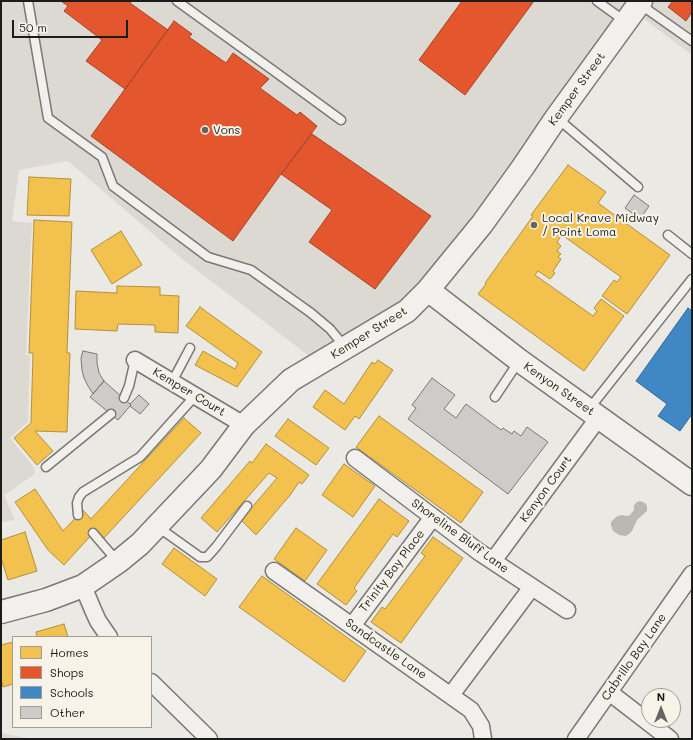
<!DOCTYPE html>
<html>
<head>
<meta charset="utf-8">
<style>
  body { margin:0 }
  #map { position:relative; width:693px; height:740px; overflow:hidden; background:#eae9e4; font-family:Mali,sans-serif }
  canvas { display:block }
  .frame { position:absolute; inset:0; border:2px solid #1c1c1c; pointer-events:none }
  .legend { position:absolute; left:12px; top:636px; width:140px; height:92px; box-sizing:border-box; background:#f7f3e8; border:1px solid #9f9d96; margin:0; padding:5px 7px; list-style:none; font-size:12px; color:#1c1c1c }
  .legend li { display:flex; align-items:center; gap:8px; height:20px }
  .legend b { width:20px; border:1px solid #9f9d96 }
  .north { position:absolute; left:641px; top:688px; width:40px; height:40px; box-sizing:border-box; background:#f7f3e8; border:1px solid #9f9d96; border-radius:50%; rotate:0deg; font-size:11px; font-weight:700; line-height:16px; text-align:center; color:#1c1c1c }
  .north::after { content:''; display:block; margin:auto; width:14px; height:18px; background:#646462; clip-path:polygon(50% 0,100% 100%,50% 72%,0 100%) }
  .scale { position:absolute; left:12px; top:20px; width:116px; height:18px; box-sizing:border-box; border:2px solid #1c1c1c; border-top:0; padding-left:5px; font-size:12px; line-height:14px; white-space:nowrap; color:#1c1c1c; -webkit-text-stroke:3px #f7f3e8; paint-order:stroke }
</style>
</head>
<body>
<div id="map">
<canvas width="693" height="740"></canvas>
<div class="frame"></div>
<ul class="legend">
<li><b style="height:11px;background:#f2c14e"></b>Homes</li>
<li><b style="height:11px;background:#e4572e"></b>Shops</li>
<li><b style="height:11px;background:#3f88c5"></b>Schools</li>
<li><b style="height:11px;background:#cdccc9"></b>Other</li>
</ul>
<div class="north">N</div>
<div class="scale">50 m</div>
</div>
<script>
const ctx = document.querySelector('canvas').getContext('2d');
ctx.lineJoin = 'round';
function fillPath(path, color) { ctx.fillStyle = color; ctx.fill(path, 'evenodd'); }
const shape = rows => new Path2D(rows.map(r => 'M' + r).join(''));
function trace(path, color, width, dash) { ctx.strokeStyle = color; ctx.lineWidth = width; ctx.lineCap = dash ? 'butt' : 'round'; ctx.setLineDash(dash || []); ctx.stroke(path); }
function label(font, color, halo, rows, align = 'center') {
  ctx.font = font + ' Mali,sans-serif'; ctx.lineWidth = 4; ctx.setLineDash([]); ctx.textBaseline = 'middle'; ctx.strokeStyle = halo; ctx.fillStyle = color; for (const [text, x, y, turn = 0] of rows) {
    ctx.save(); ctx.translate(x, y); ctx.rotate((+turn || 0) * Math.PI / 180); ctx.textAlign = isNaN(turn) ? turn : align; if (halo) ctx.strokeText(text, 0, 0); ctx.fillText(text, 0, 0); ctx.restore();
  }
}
const built = shape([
  [1,1,636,1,613,33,405,308,313,359,181,258,68,161,19,170,12,221,32,223,26,355,30,355,28,422,10,438,34,467,35,474,4,495,15,520,1,522],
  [644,1,692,1,692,55,636,13],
  [1,733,32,739,1,739]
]);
const water = shape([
  [640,501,643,502,646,504,647,507,647,511,637,520,632,531,629,534,626,536,619,535,613,531,611,525,611,522,616,517,621,515,628,516,630,515,634,510,634,505,637,502]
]);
const homes = shape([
  [568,165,606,192,598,203,670,255,627,314,602,296,614,280,617,282,621,277,562,235,557,242,561,246,557,251,561,254,558,257,561,259,553,271,555,273,550,279,538,271,535,275,593,316,597,311,594,308,601,299,624,316,584,371,478,294,486,284,485,283,533,216,531,215,568,165],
  [29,177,71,179,69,216,27,215,29,177],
  [34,220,72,222,67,353,70,353,67,432,35,431,53,451,37,465,14,438,31,423,33,353,29,353,34,220],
  [121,231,142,265,112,284,91,250,121,231],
  [117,286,160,287,160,295,179,296,178,333,155,332,155,325,118,324,117,331,75,329,76,291,117,293,117,286],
  [200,307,262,352,237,387,195,365,203,351,235,369,238,363,186,326,200,307],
  [378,360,393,370,359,419,355,416,345,430,313,407,325,390,344,404,372,362,375,364,378,360],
  [379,416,483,492,461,523,356,447,379,416],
  [184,418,201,433,104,538,96,530,64,565,48,550,15,502,35,489,63,531,83,510,91,519,184,418],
  [288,419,329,448,316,465,275,436,288,419],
  [266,444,309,475,302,484,299,482,291,494,256,535,241,520,277,478,269,473,217,532,201,518,250,461,252,463,266,444],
  [344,464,375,486,353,517,322,495,344,464],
  [379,499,409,521,397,537,393,534,354,588,357,591,346,605,317,584,379,499],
  [296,528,327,550,305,581,274,559,296,528],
  [25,532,37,571,8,580,1,558,1,540,25,532],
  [433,537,463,558,401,643,371,622,382,607,385,609,425,556,421,553,433,537],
  [174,548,217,579,205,596,162,564,174,548],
  [262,576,366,651,344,682,239,607,262,576],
  [64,624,68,637,37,637,36,632,64,624],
  [13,642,13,684,3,687,1,679,1,645,13,642]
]);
const shops = shape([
  [61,1,131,1,130,3,168,30,125,89,86,61,102,40,64,11,68,6,61,1],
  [462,1,534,1,465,95,419,60,462,1],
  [673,1,692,1,692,12,686,21,668,7,673,1],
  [174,21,192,34,189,37,226,63,233,53,269,79,260,88,297,115,300,112,317,126,281,174,233,241,91,136,174,21],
  [312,134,431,216,375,289,309,242,332,210,281,174,312,134]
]);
const schools = shape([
  [688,308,692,311,692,414,680,431,658,416,667,404,636,381,688,308]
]);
const building = shape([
  [634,195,649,206,640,219,625,208,634,195],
  [83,351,97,354,97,363,99,373,104,381,93,394,88,386,84,378,82,370,81,358,83,351],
  [432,378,455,395,444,409,456,418,466,404,501,430,503,428,512,434,514,431,521,436,527,427,548,442,508,494,408,419,416,408,412,405,432,378],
  [104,381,131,405,118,420,90,397,104,381],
  [139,395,149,404,140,414,130,406,131,405,130,404,139,395]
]);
const lane = shape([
  [28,1,48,118,102,157,113,186,208,257,251,270,311,313,330,329,345,347],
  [177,1,274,71,341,120],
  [597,1,626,22],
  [641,5,692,41],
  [557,118,638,187],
  [668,235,692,254],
  [172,382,190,348],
  [495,397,519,361],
  [124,398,129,386,135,360],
  [589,409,692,279],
  [46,467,111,414],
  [78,515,77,503,79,497,83,492,140,457,195,396],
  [158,527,200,557,207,557,216,547,247,506],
  [93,533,117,561]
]);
const street = shape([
  [135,360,244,425],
  [355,458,479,552,567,610],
  [493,561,599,417],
  [274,571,471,710,481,726,483,739],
  [83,586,93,610,98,621,109,637],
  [352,626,433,517],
  [151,682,209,739],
  [609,692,670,739],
  [451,695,532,587],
  [576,739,692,574]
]);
const secondary = shape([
  [428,290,520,361,692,484],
  [1,612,46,600,83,586,118,562,140,544,157,526,211,469,244,425,291,380,407,311,428,290,482,224,523,167,556,118,641,1]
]);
const markers = [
  [205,130,4,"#646462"],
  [534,225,4,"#646462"]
];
const streetNames = [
  ["Kemper Street",577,89,-54],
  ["Kemper Street",369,333,-32],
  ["Kenyon Street",559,389,35],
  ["Kemper Court",189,392,31],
  ["Kenyon Court",546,489,-54],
  ["Shoreline Bluff Lane",460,536,36],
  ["Trinity Bay Place",392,571,-53],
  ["Sandcastle Lane",386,649,35],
  ["Cabrillo Bay Lane",634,657,-55]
];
const poiNames = [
  ["Vons",213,130],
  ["Local Krave Midway",542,218],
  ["/ Point Loma",542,232]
];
fillPath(built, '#dbd9d2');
fillPath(water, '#bab8b2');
fillPath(homes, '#f2c14e');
trace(homes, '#b2903f', 1);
fillPath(shops, '#e4572e');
trace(shops, '#a84529', 1);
fillPath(schools, '#3f88c5');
trace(schools, '#346892', 1);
fillPath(building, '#cdccc9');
trace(building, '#797876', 1);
trace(lane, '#797876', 11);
trace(street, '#797876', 19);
trace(secondary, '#797876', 25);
trace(lane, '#f1f0ec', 8);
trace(street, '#f1f0ec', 16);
trace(secondary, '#f1f0ec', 22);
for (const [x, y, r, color] of markers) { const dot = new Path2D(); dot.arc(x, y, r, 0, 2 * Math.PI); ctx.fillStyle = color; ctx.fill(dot); trace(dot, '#f7f3e8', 1.5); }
label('12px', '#1c1c1c', '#f7f3e8', streetNames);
label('12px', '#1c1c1c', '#f7f3e8', poiNames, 'left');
</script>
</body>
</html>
